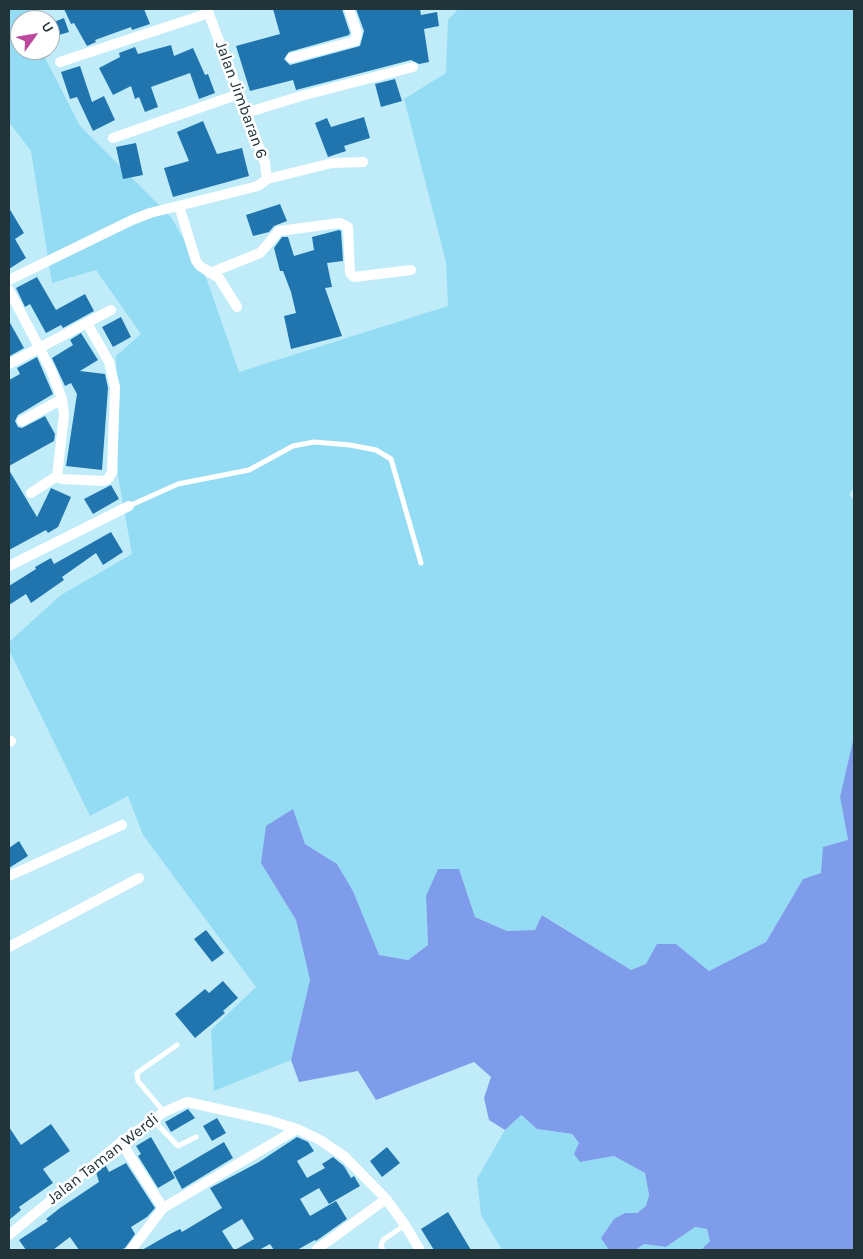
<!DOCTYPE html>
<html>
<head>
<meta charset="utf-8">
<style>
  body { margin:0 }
  #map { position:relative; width:863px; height:1259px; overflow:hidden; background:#c0ecfa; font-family:Karla,sans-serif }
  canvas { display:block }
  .frame { position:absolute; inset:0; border:10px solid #233439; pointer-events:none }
  .north { position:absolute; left:10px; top:10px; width:50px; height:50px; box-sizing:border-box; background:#fff; border:1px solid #a7aeb0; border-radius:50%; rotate:58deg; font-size:14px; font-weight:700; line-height:20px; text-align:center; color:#233439 }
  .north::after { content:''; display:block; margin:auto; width:18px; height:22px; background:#bd48a0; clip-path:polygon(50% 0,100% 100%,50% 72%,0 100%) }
</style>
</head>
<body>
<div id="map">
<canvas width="863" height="1259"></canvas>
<div class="frame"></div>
<div class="north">U</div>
</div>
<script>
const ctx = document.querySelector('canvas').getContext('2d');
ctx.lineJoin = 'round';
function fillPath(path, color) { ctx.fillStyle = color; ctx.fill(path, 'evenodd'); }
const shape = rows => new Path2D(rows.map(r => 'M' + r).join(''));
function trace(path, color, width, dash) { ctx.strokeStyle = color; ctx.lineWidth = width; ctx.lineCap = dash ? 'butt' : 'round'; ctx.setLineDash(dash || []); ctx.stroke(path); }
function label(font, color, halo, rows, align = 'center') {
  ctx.font = font + ' Karla,sans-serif'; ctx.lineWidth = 5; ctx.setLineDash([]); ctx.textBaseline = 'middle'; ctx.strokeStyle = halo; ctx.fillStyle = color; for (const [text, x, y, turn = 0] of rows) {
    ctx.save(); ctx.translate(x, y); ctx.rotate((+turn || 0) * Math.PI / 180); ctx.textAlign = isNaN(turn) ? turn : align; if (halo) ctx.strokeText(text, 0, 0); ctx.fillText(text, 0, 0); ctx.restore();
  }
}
const green = shape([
  [9,9,39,9,33,20,20,20,20,50,41,50,80,126,171,217,207,280,239,372,448,306,446,262,404,99,446,73,448,20,458,9,854,9,854,487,849,495,854,500,854,736,840,797,848,840,821,873,803,879,766,942,709,971,676,944,646,964,631,970,543,915,535,930,507,931,475,917,459,869,426,896,428,945,408,960,378,955,353,891,337,864,305,844,293,810,261,863,296,920,310,980,291,1060,214,1091,211,1030,256,987,143,835,128,796,90,816,9,650,9,642,61,595,132,554,118,476,116,356,141,334,96,270,52,283,31,151,9,122],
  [520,1115,537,1129,571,1134,579,1143,580,1162,614,1156,645,1173,649,1195,646,1206,637,1213,625,1213,602,1238,609,1250,502,1250,481,1215,477,1179,505,1130],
  [695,1227,707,1229,710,1241,701,1250,635,1250,644,1244,666,1247]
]);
const water = shape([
  [854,736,854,1250,701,1250,710,1241,707,1229,695,1227,666,1247,644,1244,635,1250,609,1250,601,1238,614,1219,625,1213,637,1213,646,1206,649,1195,645,1173,614,1156,580,1162,574,1154,579,1143,572,1134,537,1129,521,1115,505,1130,489,1120,484,1098,491,1077,474,1062,376,1100,358,1071,299,1082,291,1060,310,980,296,920,261,863,266,826,293,809,305,844,337,864,353,891,379,955,408,960,428,945,426,896,438,869,459,869,475,917,507,931,535,930,542,915,631,970,646,964,657,944,676,944,709,971,766,942,803,879,821,873,823,847,848,840,840,797]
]);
const building = shape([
  [64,9,144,9,150,24,132,30,131,27,95,40,96,42,87,46,74,23,71,24],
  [273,9,342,9,350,33,349,35,289,52,284,59,290,65,360,46,364,31,356,9,420,9,421,15,437,12,439,26,424,29,429,62,419,64,411,60,296,90,293,80,250,91,236,46,280,34],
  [64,18,69,32,59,35,54,22],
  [171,45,174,56,193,48,205,75,208,74,215,93,199,99,190,73,151,87,158,107,145,112,139,97,135,99,131,86,113,95,99,68,120,57,119,53,135,47,138,54],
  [80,66,92,102,104,96,115,120,93,131,77,97,70,99,61,72],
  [395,79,402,101,381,107,375,84],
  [364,117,370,138,344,146,346,151,328,157,315,123,327,118,331,127],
  [203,121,217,154,242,148,249,176,173,197,164,168,189,161,177,132],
  [136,143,143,175,123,179,116,147],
  [280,204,287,221,274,226,269,232,253,236,246,215],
  [9,208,24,233,15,239,26,258,9,269],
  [339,230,341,231,343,261,327,263,332,287,325,288,342,336,291,349,284,316,296,313,291,292,283,271,280,271,274,248,282,237,288,237,294,256,314,250,312,237],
  [37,277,56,310,85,294,94,311,63,328,61,325,46,333,30,304,25,307,16,288],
  [121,317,131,337,113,347,102,327],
  [9,321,24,348,10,356,9,355],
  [81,333,98,360,80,371,105,374,108,388,102,470,66,466,77,394,71,383,65,386,52,358,73,345,70,340],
  [37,357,53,394,18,415,15,421,18,427,22,428,45,416,55,434,54,441,9,466,9,380,20,374,17,368],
  [9,470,37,517,51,488,71,497,58,527,48,533,46,530,9,550],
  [111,485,119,499,93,514,84,499],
  [111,532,123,552,103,565,96,553,62,577,64,580,31,603,26,594,9,605,9,586,36,569,35,567,51,558,54,564],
  [19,841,28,856,9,868,9,848],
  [206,930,224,953,212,962,194,939],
  [223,981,238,998,223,1011,225,1013,195,1038,175,1014,205,989,209,993],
  [188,1109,195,1118,171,1132,165,1122],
  [217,1118,226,1133,212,1141,203,1126],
  [51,1124,70,1151,43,1169,53,1183,19,1207,21,1210,9,1220,9,1127,21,1145],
  [151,1137,175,1178,158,1188,138,1156,141,1154,136,1146],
  [297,1137,308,1142,314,1151,297,1161,307,1178,325,1168,322,1164,333,1157,344,1166,351,1178,354,1176,360,1186,329,1204,319,1188,300,1199,310,1216,336,1201,347,1219,316,1241,315,1240,297,1250,274,1250,270,1244,259,1250,235,1250,254,1239,242,1219,222,1231,234,1250,142,1250,170,1234,180,1229,182,1232,222,1208,210,1188,259,1162],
  [224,1142,233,1158,182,1189,173,1172],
  [387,1147,400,1163,382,1177,370,1161],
  [126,1163,155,1208,147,1217,131,1227,135,1234,125,1248,120,1250,79,1250,70,1237,53,1250,26,1250,19,1240,48,1221,46,1219,60,1208,99,1182,96,1172,105,1164,109,1172],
  [448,1212,471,1250,434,1250,421,1229]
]);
const service = shape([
  [129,506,178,484,249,470,293,446,314,442,350,445,376,450,391,459,421,563],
  [164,1112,138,1081,137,1073,177,1045],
  [153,1120,178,1146,196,1137],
  [383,1250,381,1246,383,1240,405,1225]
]);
const minor = shape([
  [291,58,355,41,357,33,349,9],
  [60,62,209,13],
  [246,113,301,96,413,67],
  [113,138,239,94],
  [267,179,332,163,363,162],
  [179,206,196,261,200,266,219,278,237,307],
  [210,273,260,253,279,231,340,223,348,227,350,273,354,277,411,270],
  [9,280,132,220,150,213,258,186,267,179,265,163,207,9],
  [9,290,51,370,62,399,64,415,57,477,62,479,103,481,108,479,112,472,115,387,109,362,87,323],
  [9,364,111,310],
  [22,421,62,399],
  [31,493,57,476],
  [9,566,129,506],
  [9,742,11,741],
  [9,876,122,825],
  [9,947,139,878],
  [121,1142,163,1208],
  [9,1235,121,1142,164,1112,187,1102,268,1120,297,1129,320,1140,345,1157,386,1199,405,1225,420,1250],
  [131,1250,163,1208,297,1129],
  [316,1250,386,1199]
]);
const streetNames = [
  ["Jalan Jimbaran 6",241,100,70],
  ["Jalan Taman Werdi",103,1159,-38]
];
fillPath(green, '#93dcf3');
fillPath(water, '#7f9cea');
fillPath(building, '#2175ae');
trace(service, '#fff', 5);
trace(minor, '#fff', 10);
label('16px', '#233439', '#fff', streetNames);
</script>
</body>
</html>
